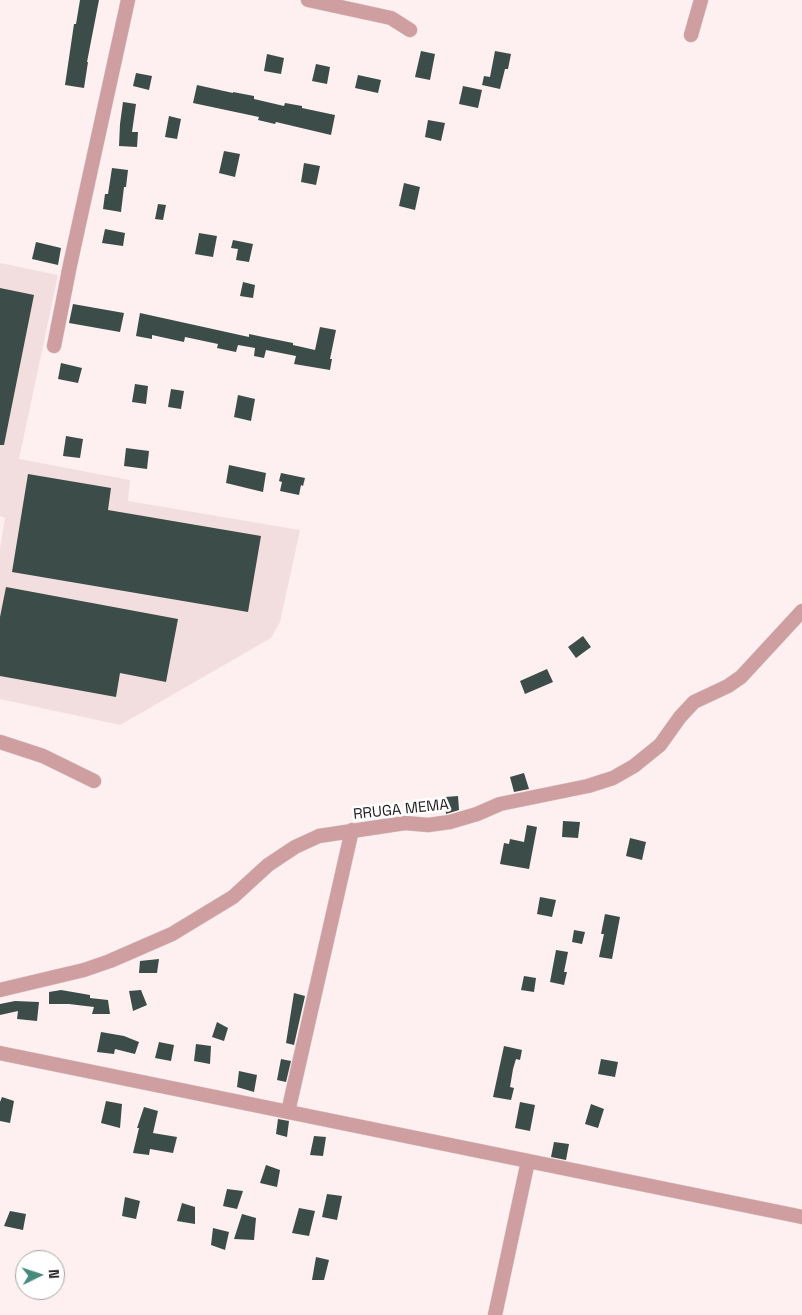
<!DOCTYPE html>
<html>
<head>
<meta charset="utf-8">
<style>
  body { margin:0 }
  #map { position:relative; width:802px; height:1315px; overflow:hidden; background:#feeff0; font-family:"Space Grotesk",sans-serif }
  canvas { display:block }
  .north { position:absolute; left:15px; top:1250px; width:50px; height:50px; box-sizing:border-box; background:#fff; border:1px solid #a7a5a5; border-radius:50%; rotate:86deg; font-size:14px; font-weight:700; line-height:20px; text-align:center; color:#231d1d }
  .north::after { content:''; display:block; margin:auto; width:18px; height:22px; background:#47897b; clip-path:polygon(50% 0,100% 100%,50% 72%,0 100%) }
</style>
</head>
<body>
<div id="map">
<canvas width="802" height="1315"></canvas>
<div class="north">N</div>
</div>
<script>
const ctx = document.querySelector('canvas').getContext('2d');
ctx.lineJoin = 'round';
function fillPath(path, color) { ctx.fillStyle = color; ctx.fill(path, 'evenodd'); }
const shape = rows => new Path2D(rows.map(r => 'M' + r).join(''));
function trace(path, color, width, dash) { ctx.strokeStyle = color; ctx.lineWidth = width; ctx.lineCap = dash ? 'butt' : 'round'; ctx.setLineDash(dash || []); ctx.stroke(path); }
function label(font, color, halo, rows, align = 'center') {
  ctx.font = font + ' "Space Grotesk",sans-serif'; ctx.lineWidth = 5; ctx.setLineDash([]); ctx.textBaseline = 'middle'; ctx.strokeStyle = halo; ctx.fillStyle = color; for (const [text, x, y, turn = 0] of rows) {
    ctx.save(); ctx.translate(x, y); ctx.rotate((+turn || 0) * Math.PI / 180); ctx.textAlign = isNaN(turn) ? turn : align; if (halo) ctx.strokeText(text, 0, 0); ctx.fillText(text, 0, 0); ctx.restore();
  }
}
const built = shape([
  [0,263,58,275,19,459,130,480,128,501,300,530,280,622,271,638,120,725,0,699,0,549,5,518,0,516]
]);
const building = shape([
  [80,0,99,0,87,62,88,62,84,88,65,85,74,24,76,24],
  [421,51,435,54,430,80,415,77],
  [495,51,511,54,508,69,505,69,500,89,482,85,484,76,490,77],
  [267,54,284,58,281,74,264,71],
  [316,64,330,67,327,84,312,81],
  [136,73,152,76,149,90,133,86],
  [358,75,381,80,378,93,355,88],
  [197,85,233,93,233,92,254,96,254,99,284,106,285,103,302,106,302,108,335,115,331,135,276,122,275,124,258,120,259,117,193,103],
  [463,86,482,90,478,108,459,104],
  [123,102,136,104,132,132,138,132,137,147,119,146,120,124],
  [169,116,181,119,177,139,165,137],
  [428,120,445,123,441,141,425,137],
  [224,151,240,154,235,177,219,173],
  [304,163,320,166,316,185,301,182],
  [112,168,128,170,126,187,124,187,121,212,103,209,105,194,108,194],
  [404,183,420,187,415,210,399,206],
  [158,204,166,205,163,220,155,219],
  [105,229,125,233,123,246,102,243],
  [199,233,217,236,213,257,195,254],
  [233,240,253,244,249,262,236,260,238,249,231,248],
  [36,242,61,248,58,265,32,259],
  [243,282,255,285,253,298,240,296],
  [0,288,34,295,4,445,0,445],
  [73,304,124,313,120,332,69,323],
  [140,313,249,337,249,334,268,338,293,343,293,345,315,350,320,327,336,330,330,359,332,359,330,370,294,364,296,356,266,350,264,358,254,356,255,348,238,345,236,352,217,348,218,344,185,337,184,342,152,335,152,339,136,336],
  [61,363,82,368,78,383,58,379],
  [135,384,148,386,146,404,132,402],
  [171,389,184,391,181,409,168,407],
  [238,395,255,399,251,421,234,417],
  [66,436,83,439,80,458,63,456],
  [126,448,149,451,147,469,124,466],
  [229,465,266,473,263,492,226,483],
  [281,473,305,478,303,486,301,485,299,495,280,491,282,482,279,481],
  [28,474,111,488,108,510,261,536,248,612,12,572],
  [6,587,178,619,166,682,120,673,116,697,0,676,0,617],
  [583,636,591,647,576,658,568,647],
  [547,669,553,682,525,694,520,681],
  [524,773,529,789,514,792,510,777],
  [458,796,459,810,446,814,445,797],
  [563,821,580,822,578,838,562,837],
  [527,825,537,827,529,869,500,864,504,843,509,844,510,839,524,842],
  [630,838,646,842,642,860,626,856],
  [540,897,556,900,552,917,537,914],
  [605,914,620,917,612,959,599,957,604,934,601,934],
  [574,930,585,932,582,944,572,942],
  [556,950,568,952,564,972,567,972,564,985,550,982],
  [159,959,157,973,139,973,140,961],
  [524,976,536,978,534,992,521,990],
  [61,990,90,995,90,998,108,1000,110,1014,92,1014,94,1007,69,1004,49,1004,49,992],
  [141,990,147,1005,133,1011,129,991],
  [294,993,305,996,294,1045,286,1043],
  [15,1001,39,1002,37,1021,17,1019,18,1011,0,1015,0,1004],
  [217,1022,228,1028,224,1041,212,1037],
  [101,1032,124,1036,139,1042,135,1054,115,1049,114,1054,97,1052],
  [159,1042,174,1045,171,1061,155,1058],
  [196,1044,211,1046,210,1064,194,1061],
  [504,1046,522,1050,520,1060,516,1059,513,1069,510,1087,514,1088,511,1100,493,1097],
  [281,1059,291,1061,286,1082,277,1080],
  [601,1059,618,1062,615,1077,598,1074],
  [239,1071,257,1075,254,1092,237,1087],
  [2,1097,14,1101,10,1123,0,1121,0,1102],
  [106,1101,122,1104,120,1128,101,1123],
  [520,1102,535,1105,530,1131,515,1128],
  [591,1104,604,1109,598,1128,585,1124],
  [144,1107,158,1111,153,1133,177,1137,173,1153,150,1149,149,1155,133,1153,139,1128,137,1128],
  [278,1119,289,1121,287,1137,276,1134],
  [314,1136,326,1137,323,1156,310,1155],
  [554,1142,569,1144,566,1160,551,1157],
  [266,1165,280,1170,277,1187,260,1183],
  [227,1189,243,1191,237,1209,223,1206],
  [327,1194,342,1196,337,1220,322,1217],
  [125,1197,140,1201,136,1219,122,1216],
  [182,1203,195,1207,195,1224,177,1221],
  [299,1208,315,1211,309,1236,292,1233],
  [10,1211,26,1214,23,1230,4,1226],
  [242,1214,256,1218,254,1240,234,1239],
  [213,1228,229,1232,225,1250,211,1245],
  [316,1257,329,1260,324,1280,312,1280]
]);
const minor = shape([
  [308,0,391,18,410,30],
  [691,35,701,0],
  [54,346,70,265,128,0],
  [0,742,43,756,94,781],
  [0,990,84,970,110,961,172,934,233,897,268,865,295,847,319,836,405,823,428,825,450,822,477,814,500,804,588,786,613,778,634,766,660,745,680,717,694,702,728,686,741,677,802,611],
  [0,1053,802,1217],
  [288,1112,352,830],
  [495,1315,528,1161]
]);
const streetNames = [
  ["RRUGA MEMA",401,810,-6]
];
fillPath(built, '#f3dedf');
fillPath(building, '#3c4c48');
trace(minor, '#dbcdce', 15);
trace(minor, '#ce9ea0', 14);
label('15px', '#231d1d', '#fff', streetNames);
</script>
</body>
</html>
